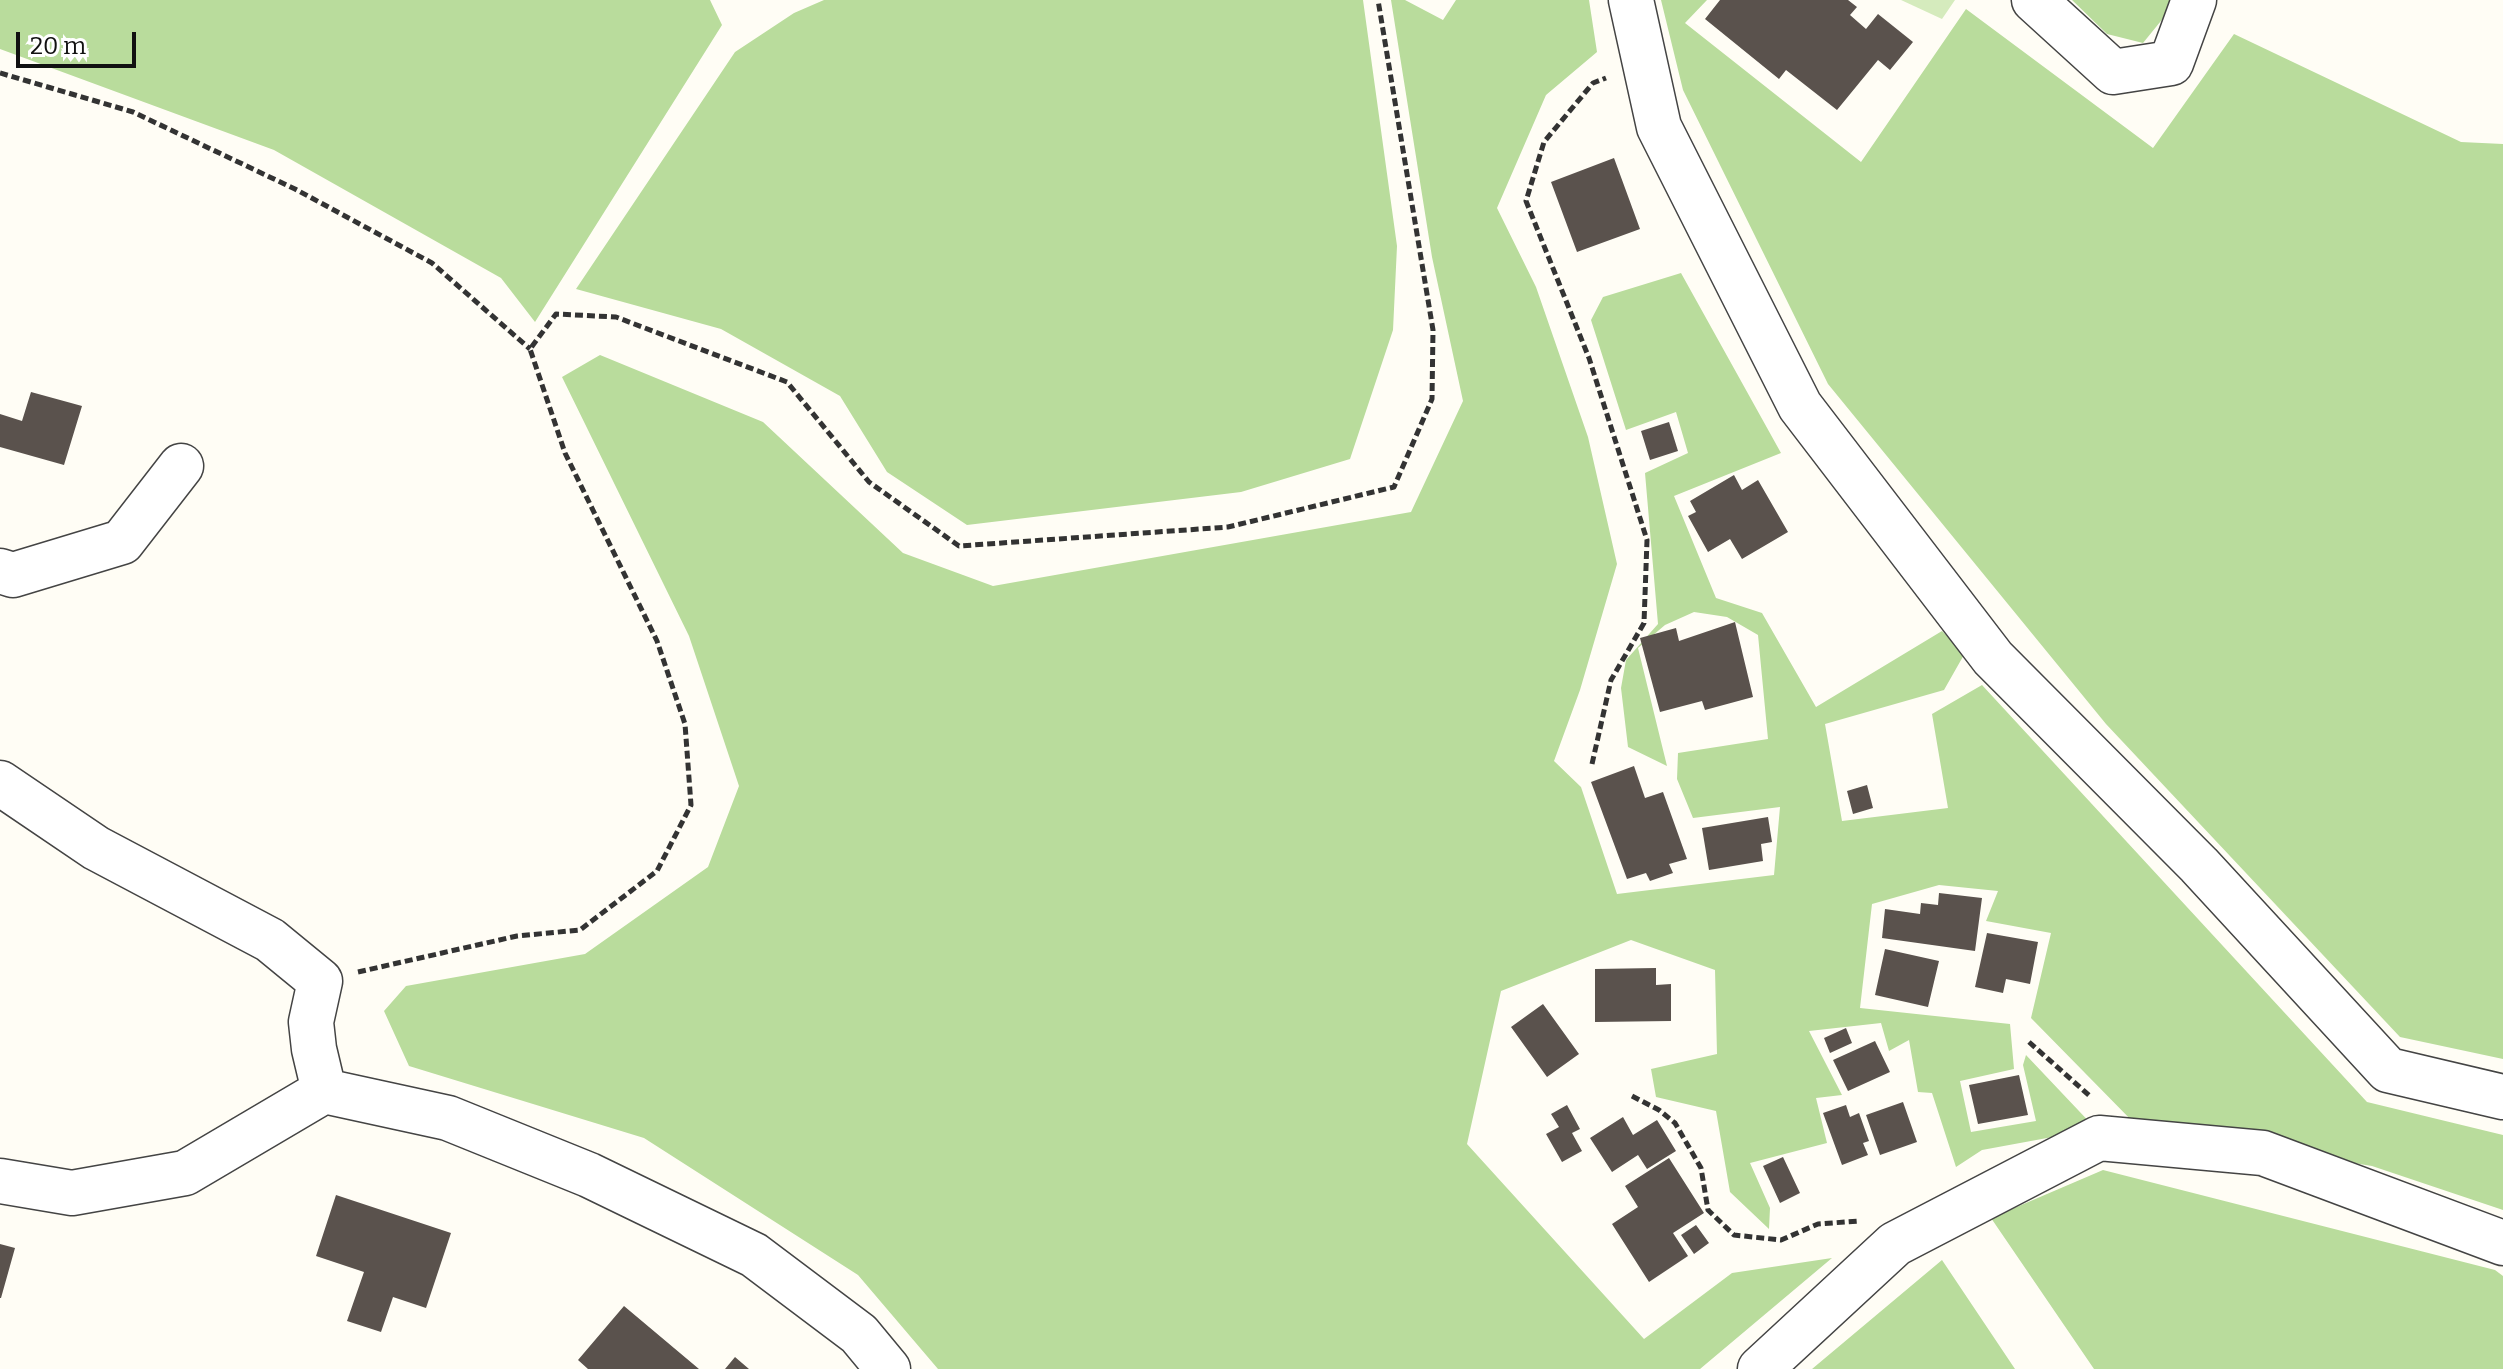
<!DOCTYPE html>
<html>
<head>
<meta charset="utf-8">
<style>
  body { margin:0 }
  #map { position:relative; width:2503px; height:1369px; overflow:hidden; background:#fffdf5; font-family:Bitter,serif }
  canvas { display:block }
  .scale { position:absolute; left:16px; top:32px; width:120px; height:36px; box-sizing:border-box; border:4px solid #111; border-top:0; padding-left:10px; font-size:24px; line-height:28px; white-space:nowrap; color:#111; -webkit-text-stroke:6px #fff; paint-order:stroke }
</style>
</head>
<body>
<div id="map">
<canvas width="2503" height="1369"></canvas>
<div class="scale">20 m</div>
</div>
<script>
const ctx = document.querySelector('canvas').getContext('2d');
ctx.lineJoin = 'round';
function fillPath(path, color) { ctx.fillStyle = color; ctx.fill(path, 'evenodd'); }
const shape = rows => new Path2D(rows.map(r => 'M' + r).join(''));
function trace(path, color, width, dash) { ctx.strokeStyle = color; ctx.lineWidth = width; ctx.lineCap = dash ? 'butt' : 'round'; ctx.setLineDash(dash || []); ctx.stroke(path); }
const green = shape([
  [1901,0,1955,0,1942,19]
]);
const forest = shape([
  [0,0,710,0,722,25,535,322,501,278,274,150,0,49],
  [824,0,1363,0,1397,246,1393,330,1350,459,1241,492,967,525,887,472,840,396,721,329,576,289,735,52,794,13],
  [1391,0,1405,0,1443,20,1456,0,1589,0,1597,52,1546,95,1497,208,1536,287,1588,437,1617,564,1580,690,1554,761,1581,787,1617,894,1774,875,1780,807,1693,818,1677,779,1678,753,1768,739,1758,635,1727,617,1694,612,1665,625,1638,648,1667,766,1628,747,1621,688,1626,660,1658,624,1645,473,1688,453,1676,412,1626,430,1591,320,1603,297,1681,273,1781,453,1674,496,1716,598,1762,613,1816,707,1942,631,1965,653,1944,690,1825,724,1842,821,1948,808,1932,714,1982,685,2367,1102,2503,1135,2503,1210,2372,1166,2139,1128,2031,1018,2051,933,1986,921,1998,891,1939,885,1872,904,1860,1008,2010,1024,2014,1069,1960,1081,1971,1132,2036,1121,2023,1065,2026,1055,2096,1129,1982,1150,1956,1167,1932,1093,1918,1092,1909,1040,1889,1051,1881,1023,1809,1031,1842,1095,1816,1098,1827,1143,1750,1163,1770,1208,1769,1229,1730,1192,1716,1111,1656,1097,1651,1069,1717,1054,1715,970,1631,940,1501,991,1467,1144,1644,1339,1732,1273,1832,1258,1700,1369,938,1369,858,1275,644,1138,409,1066,384,1011,406,986,585,954,708,867,739,786,689,636,562,377,600,355,763,422,903,553,993,586,1411,512,1463,401,1432,257],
  [1661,0,1707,0,1685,23,1861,162,1966,9,2153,148,2234,34,2461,142,2503,144,2503,1059,2400,1037,2106,724,1828,384,1683,90],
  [2072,0,2178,0,2143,43,2107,34],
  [2103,1170,2495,1270,2503,1276,2503,1369,2094,1369,1991,1218],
  [1942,1260,2015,1369,1812,1369]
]);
const building = shape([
  [1720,0,1848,0,1857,7,1850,15,1866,29,1878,14,1913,42,1890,70,1878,60,1837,110,1786,70,1779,79,1705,19],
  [1614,158,1640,229,1577,252,1551,182],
  [31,392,82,406,64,465,0,447,0,414,22,421],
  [1669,422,1678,451,1650,460,1641,431],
  [1734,475,1742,490,1758,480,1788,532,1742,559,1730,539,1708,552,1688,516,1696,512,1690,501],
  [1735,622,1753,697,1705,710,1702,701,1660,712,1640,638,1676,628,1679,641],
  [1634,766,1645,798,1663,792,1687,859,1669,864,1673,873,1650,881,1646,873,1627,879,1591,782],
  [1867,785,1873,808,1853,814,1847,791],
  [1768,817,1772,842,1761,844,1763,861,1709,870,1702,828],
  [1939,893,1982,898,1975,951,1882,938,1885,909,1920,914,1921,903,1938,905],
  [1987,933,2038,942,2030,984,2006,979,2003,993,1975,987],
  [1885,949,1939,961,1928,1007,1875,995],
  [1656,968,1656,985,1671,984,1671,1021,1595,1022,1595,969],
  [1543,1004,1579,1054,1547,1077,1511,1027],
  [1846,1028,1852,1043,1830,1053,1824,1038],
  [1875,1041,1890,1072,1848,1091,1833,1060],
  [2019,1075,2028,1115,1978,1124,1969,1085],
  [1903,1102,1917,1142,1880,1155,1866,1115],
  [1567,1105,1580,1129,1572,1133,1582,1151,1562,1162,1546,1134,1559,1127,1551,1114],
  [1846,1105,1850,1117,1859,1113,1869,1141,1863,1143,1868,1155,1842,1165,1823,1113],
  [1623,1117,1633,1135,1657,1120,1676,1151,1647,1169,1638,1155,1612,1172,1590,1138],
  [1783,1157,1800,1193,1780,1203,1763,1166],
  [1669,1158,1704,1213,1673,1233,1688,1256,1649,1282,1612,1224,1638,1207,1625,1186],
  [336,1195,451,1233,426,1308,393,1297,381,1332,347,1321,364,1272,316,1256],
  [1696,1225,1709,1243,1694,1254,1681,1235],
  [0,1244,15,1248,1,1298,0,1298],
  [624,1306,699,1369,588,1369,578,1360],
  [735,1357,749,1369,725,1369]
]);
const path = shape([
  [0,73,133,112,295,189,432,263,530,349],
  [1592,764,1611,680,1644,623,1647,540,1589,358,1526,201,1544,142,1593,83,1606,78],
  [358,972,517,936,580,930,657,871,691,805,685,724,657,641,565,453,530,349,556,314,616,317,787,382,869,482,959,546,1228,527,1394,487,1432,399,1433,330,1378,0],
  [2029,1042,2091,1097],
  [1632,1096,1659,1110,1675,1123,1701,1168,1708,1210,1734,1235,1781,1240,1818,1224,1859,1221]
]);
const minor = shape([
  [1631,0,1659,127,1800,406,1993,658,2199,865,2388,1070,2503,1097],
  [2034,0,2113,72,2171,63,2194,0],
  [0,571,13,575,122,542,181,466],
  [0,783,96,848,270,940,320,981,311,1022,314,1049,324,1091,448,1118,589,1175,754,1255,859,1334,888,1369],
  [0,1181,72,1193,185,1173,324,1091],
  [1760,1369,1895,1244,2099,1138,2263,1153,2503,1243]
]);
fillPath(green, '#d5ebbd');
fillPath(forest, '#b9dc9c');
fillPath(building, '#5a524d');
trace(minor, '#444', 47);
trace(path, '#333', 5, [8, 4]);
trace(minor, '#fff', 44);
</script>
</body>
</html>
